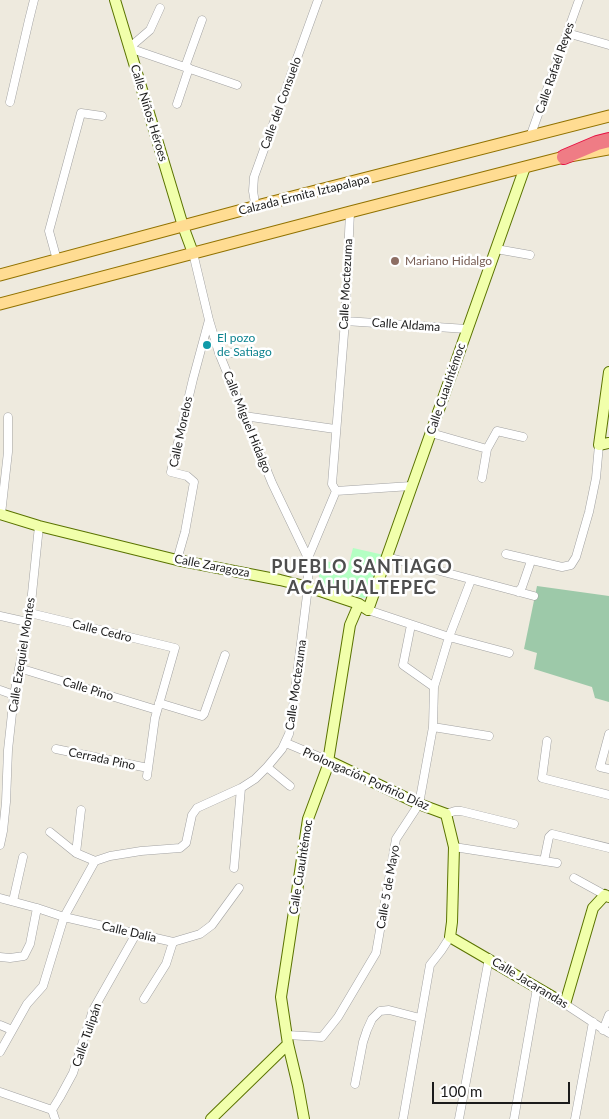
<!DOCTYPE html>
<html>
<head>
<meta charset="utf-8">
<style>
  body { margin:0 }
  #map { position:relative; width:609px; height:1119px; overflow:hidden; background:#eeeade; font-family:Lato,sans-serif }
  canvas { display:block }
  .scale { position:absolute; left:432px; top:1082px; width:138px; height:22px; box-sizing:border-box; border:2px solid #1b1b1b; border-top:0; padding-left:6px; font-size:15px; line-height:18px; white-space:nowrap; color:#1b1b1b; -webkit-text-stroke:4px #fff; paint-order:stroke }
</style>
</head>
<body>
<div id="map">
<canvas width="609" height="1119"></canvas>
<div class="scale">100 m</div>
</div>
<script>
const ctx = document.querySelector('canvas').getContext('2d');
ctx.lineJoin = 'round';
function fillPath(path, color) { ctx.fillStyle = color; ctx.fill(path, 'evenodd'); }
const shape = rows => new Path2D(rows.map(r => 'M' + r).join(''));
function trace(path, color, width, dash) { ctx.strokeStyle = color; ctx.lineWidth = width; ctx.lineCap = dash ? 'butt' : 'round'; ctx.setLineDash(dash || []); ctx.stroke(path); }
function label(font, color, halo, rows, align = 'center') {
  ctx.font = font + ' Lato,sans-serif'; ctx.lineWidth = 5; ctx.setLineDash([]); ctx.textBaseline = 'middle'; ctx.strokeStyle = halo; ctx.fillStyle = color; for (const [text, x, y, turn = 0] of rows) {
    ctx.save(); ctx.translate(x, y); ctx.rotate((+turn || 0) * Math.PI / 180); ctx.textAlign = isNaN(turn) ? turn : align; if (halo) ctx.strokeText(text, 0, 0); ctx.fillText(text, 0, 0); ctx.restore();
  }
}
const cemetery = shape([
  [537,586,609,596,609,702,595,698,592,687,534,669,537,653,524,649]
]);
const park = shape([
  [353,548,384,555,370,597,363,598,319,586,319,559,348,567]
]);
const street = shape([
  [567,33,609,45],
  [129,48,237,85],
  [129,48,150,30,160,8],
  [185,67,202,20],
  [10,102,29,20,34,0],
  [177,104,189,68],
  [530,137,579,0],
  [257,206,255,203,253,191,254,177,318,0],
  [496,249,530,255],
  [57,260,49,231,81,113,102,116],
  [345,321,467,329],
  [219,353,251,353],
  [244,416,335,429],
  [431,433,487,449],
  [482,478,487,449,497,431,523,437],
  [336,491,411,486],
  [1,514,8,452,8,417],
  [506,554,562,567,571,565,576,557,589,512,596,478,599,445],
  [387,557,534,596],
  [308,558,336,491,332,484,345,321,350,212],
  [177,560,185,532,194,482,187,476,171,472,193,379,209,320],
  [518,592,522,587,531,561],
  [368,610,449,637,509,653],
  [30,613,175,648,155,718,147,776],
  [0,616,27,622],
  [411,625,403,665,434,687],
  [19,668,157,710],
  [0,690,14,695],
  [159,703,202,716,204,714,225,655],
  [433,727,489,736],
  [609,734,600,767,609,769],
  [547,741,542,778,609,795],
  [286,743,329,761],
  [56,749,148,768],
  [267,767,290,786],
  [81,810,76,853,95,861],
  [446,814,455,811,461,811,514,824],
  [50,832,76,853],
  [0,845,3,831,6,802,8,750,14,695,30,613,39,526],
  [454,847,557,863],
  [544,861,549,837,552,834,609,848],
  [234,868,241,788],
  [574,878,605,895],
  [0,898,37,908,64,917,173,942,200,934,212,925,239,888],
  [13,901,23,857],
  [0,957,10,958,24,956,30,944,37,908],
  [144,999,166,964,173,942],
  [565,1004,609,1033],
  [0,1025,12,1030],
  [603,1030,609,1015],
  [287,1035,322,1037,338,1017,376,953,396,839,419,804,433,727,434,687,449,637,471,580],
  [0,1052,27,1004,43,986,64,917,95,861,110,856,141,851,180,848,186,843,192,815,197,808,241,788,255,779,267,767,282,749,289,734,291,723,308,587,308,558,272,483,219,353,209,320,193,253],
  [355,1084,363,1042,367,1030,372,1019,380,1011,389,1010,420,1018],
  [0,1092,52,1110,55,1119],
  [52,1110,60,1097,73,1073,93,1010,136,934],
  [403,1119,430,965,441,951,450,937],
  [459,1119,489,958],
  [514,1119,537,988],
  [575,1119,593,1022]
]);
const secondary = shape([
  [115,0,183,226,193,253],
  [609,372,599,445,609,443],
  [0,514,39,526,177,560,280,580,308,587,359,604,368,610,525,167],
  [329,761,419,804,446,814,454,847,452,922,450,937,565,1004,593,908,605,895,609,897],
  [211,1119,288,1044],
  [304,1119,298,1086,288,1044,281,997,308,819,327,768,350,625,359,604]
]);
const primary = shape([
  [0,275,257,206,609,116],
  [0,304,350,212,525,167,564,157,609,149]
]);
const highway = shape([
  [564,157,597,143,609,140]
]);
const markers = [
  [395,261,5,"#8d6e63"],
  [207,345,5,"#0f9aa8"]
];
const streetNames = [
  ["Calle Rafaél Reyes",555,68,-71],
  ["Calle del Consuelo",281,103,-70],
  ["Calle Niños Héroes",149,113,73],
  ["Calzada Ermita Iztapalapa",304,195,-14],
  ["Calle Moctezuma",346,284,-87],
  ["Calle Aldama",406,325,4],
  ["Calle Cuauhtémoc",446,389,-71],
  ["Calle Miguel Hidalgo",247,422,68],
  ["Calle Morelos",181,432,-78],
  ["Calle Zaragoza",212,566,11],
  ["Calle Cedro",102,631,14],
  ["Calle Ezequiel Montes",22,655,-81],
  ["Calle Moctezuma",296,685,-82],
  ["Calle Pino",88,689,17],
  ["Cerrada Pino",102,759,12],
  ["Prolongación Porfirio Díaz",366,779,24],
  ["Calle Cuauhtémoc",301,867,-81],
  ["Calle 5 de Mayo",388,887,-80],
  ["Calle Dalia",129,932,13],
  ["Calle Jacarandas",530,983,31],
  ["Calle Tulipán",87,1035,-71]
];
const educationNames = [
  ["Mariano Hidalgo",405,261]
];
const cultureNames = [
  ["El pozo",217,338],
  ["de Satiago",217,352]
];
const districtNames = [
  ["PUEBLO SANTIAGO",362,567],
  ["ACAHUALTEPEC",362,588]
];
fillPath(cemetery, '#9dc9a9');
fillPath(park, '#b4ffc3');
trace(street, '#a2a2a2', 9);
trace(secondary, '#5a7300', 12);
trace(primary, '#917200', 13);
trace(highway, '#e61142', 16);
trace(street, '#fff', 8);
trace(secondary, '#f1ffab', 10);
trace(primary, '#ffdc92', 11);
trace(highway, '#ef7c85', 14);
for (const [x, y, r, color] of markers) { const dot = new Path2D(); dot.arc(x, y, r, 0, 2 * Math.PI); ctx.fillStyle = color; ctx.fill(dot); trace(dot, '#fff', 2); }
label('12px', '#1b1b1b', '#fff', streetNames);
label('12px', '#785e54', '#fff', educationNames, 'left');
label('12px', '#0d838f', '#fff', cultureNames, 'left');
ctx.letterSpacing = '1px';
label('bold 18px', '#4e4e4e', '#fff', districtNames);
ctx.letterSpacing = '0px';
</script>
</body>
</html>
